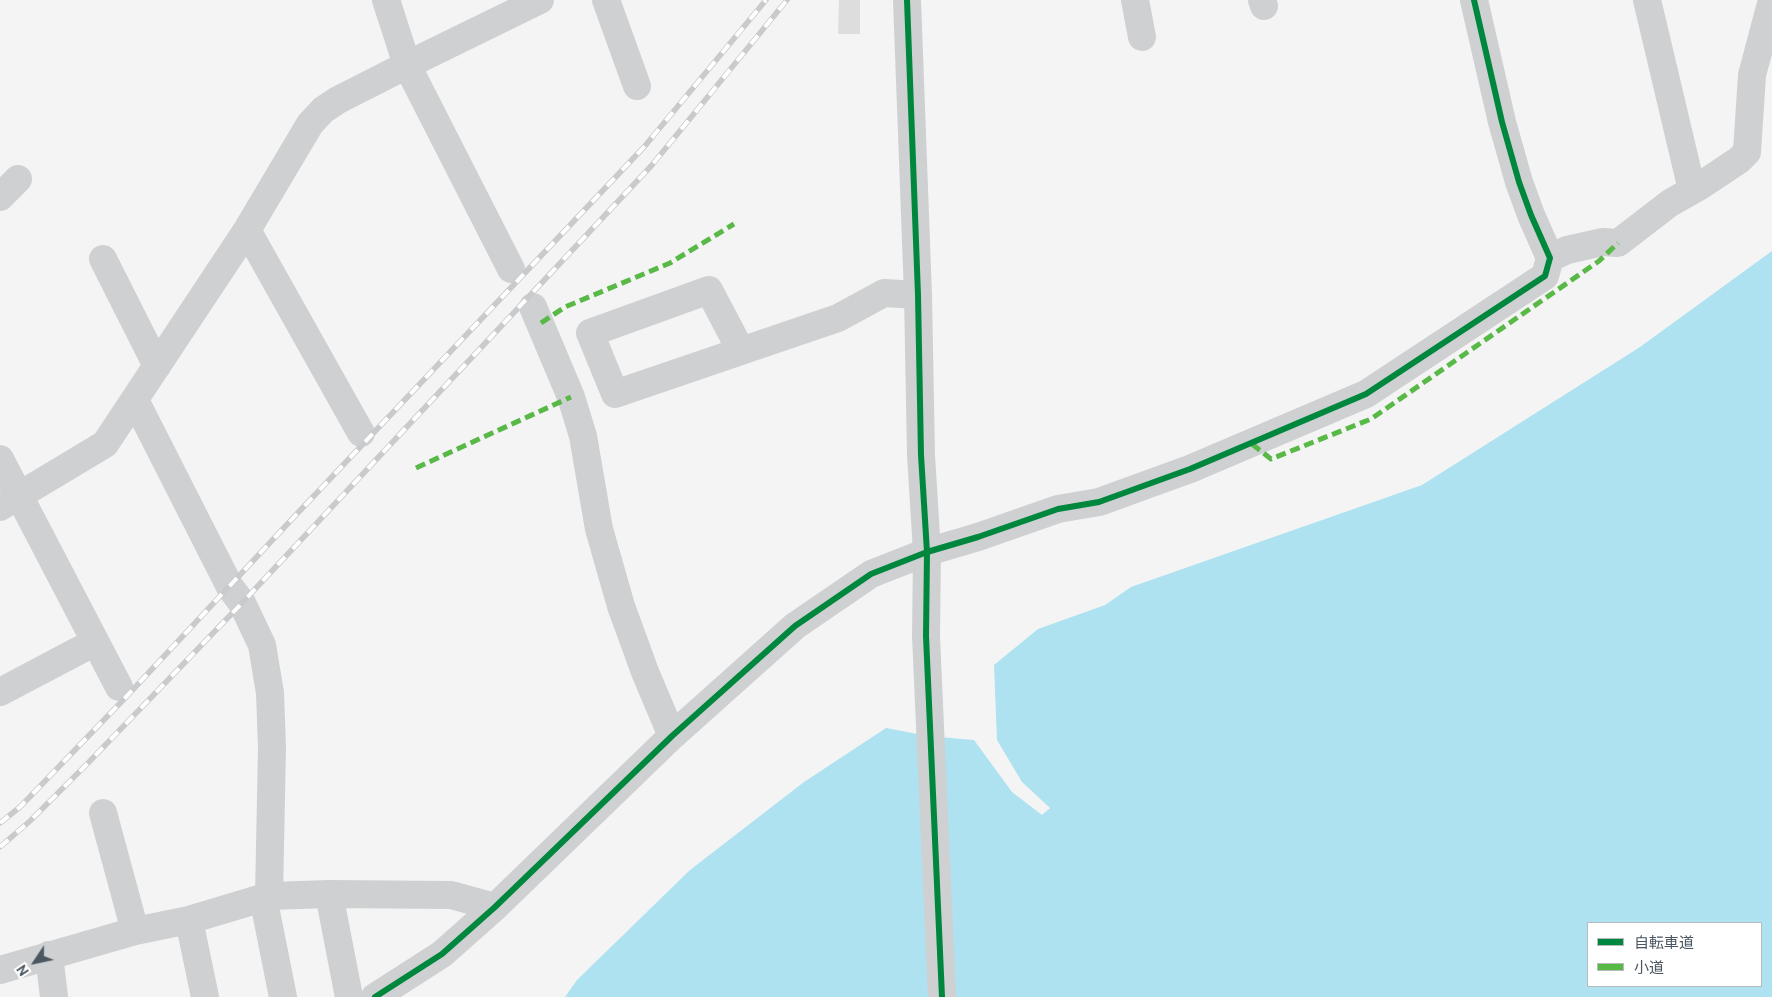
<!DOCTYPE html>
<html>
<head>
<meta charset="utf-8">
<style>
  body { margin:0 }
  #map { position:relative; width:1772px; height:997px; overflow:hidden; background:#f4f4f4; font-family:Cabin,"Noto Sans JP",sans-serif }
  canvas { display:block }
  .legend { position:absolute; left:1587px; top:922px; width:175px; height:65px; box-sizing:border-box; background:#fff; border:1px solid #b7bbc0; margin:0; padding:6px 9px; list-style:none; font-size:15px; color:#4a5661 }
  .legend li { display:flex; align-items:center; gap:10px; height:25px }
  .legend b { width:25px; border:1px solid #b7bbc0 }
  .north { position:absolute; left:10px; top:937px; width:50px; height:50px; -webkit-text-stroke:4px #fff; paint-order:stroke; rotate:236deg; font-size:14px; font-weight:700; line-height:20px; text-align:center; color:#4a5661 }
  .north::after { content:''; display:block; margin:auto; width:18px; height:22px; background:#4a5661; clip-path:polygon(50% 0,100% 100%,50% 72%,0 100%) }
</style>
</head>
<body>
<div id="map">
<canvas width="1772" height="997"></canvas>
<ul class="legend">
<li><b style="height:6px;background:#00873e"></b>自転車道</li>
<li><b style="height:6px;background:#58b947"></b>小道</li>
</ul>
<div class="north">N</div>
</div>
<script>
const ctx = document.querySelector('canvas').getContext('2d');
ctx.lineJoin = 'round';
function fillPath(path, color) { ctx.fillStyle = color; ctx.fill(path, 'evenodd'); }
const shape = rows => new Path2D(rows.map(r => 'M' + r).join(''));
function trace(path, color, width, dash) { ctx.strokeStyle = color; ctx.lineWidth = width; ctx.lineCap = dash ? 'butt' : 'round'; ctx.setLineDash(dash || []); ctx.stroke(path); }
const water = shape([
  [1772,251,1772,997,565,997,577,980,690,870,804,782,886,728,928,736,974,740,1012,792,1042,815,1050,808,1022,782,997,740,994,665,1038,629,1105,605,1131,587,1422,485,1640,347],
  [1588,923,1761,923,1761,986,1588,986]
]);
const building = shape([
  [839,0,860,0,860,34,838,34]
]);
const minor = shape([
  [386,0,407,65,511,269],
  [606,0,637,86],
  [907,0,918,295,921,455,927,552,926,636,942,997],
  [1135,0,1142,37],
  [1262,0,1264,6],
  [1647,0,1692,190],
  [0,197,18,179],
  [247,230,361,433],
  [1550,258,1567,250,1603,242,1618,243,1670,203,1700,186,1739,160,1747,152,1752,75,1772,0],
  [103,259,157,366],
  [533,307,571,397,583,436,599,529,621,606,645,672,672,736],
  [741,351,615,394,590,333,709,290,741,351,838,318,884,293,918,295],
  [135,400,230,587,242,603,262,645,270,693,272,747,269,896],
  [0,459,119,687],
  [0,507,105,444,247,230,310,124,323,110,338,100,407,65,540,0],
  [0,692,95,642],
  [103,813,135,931],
  [329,894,349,997],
  [263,897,283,997],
  [189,920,205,997],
  [49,955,54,997],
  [0,970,135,931,189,920,269,896,329,894,451,895,495,907],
  [375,997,442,954,495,907,672,736,795,626,871,574,927,552,978,537,1058,509,1099,502,1190,469,1366,394,1545,276,1550,258,1531,215,1519,182,1502,122,1474,0]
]);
const rail = shape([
  [0,823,20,807,126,697,293,518,644,147,766,0],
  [0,847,30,821,89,762,242,603,652,165,787,0]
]);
const quiet = shape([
  [541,323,565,307,670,263,734,224],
  [1252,444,1271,459,1371,419,1599,261,1618,243],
  [416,468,571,397]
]);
const cycleway = shape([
  [907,0,918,295,921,455,927,552,926,636,942,997],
  [375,997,442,954,495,907,672,736,795,626,871,574,927,552,978,537,1058,509,1099,502,1190,469,1366,394,1545,276,1550,258,1531,215,1519,182,1502,122,1474,0]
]);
fillPath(water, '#aee2f0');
fillPath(building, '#ddddde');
trace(minor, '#ced0d2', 28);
trace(rail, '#c9cacc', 5.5);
trace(rail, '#fff', 4, [11]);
trace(quiet, '#58b947', 5, [10, 5]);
trace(cycleway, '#00873e', 6);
</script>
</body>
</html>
